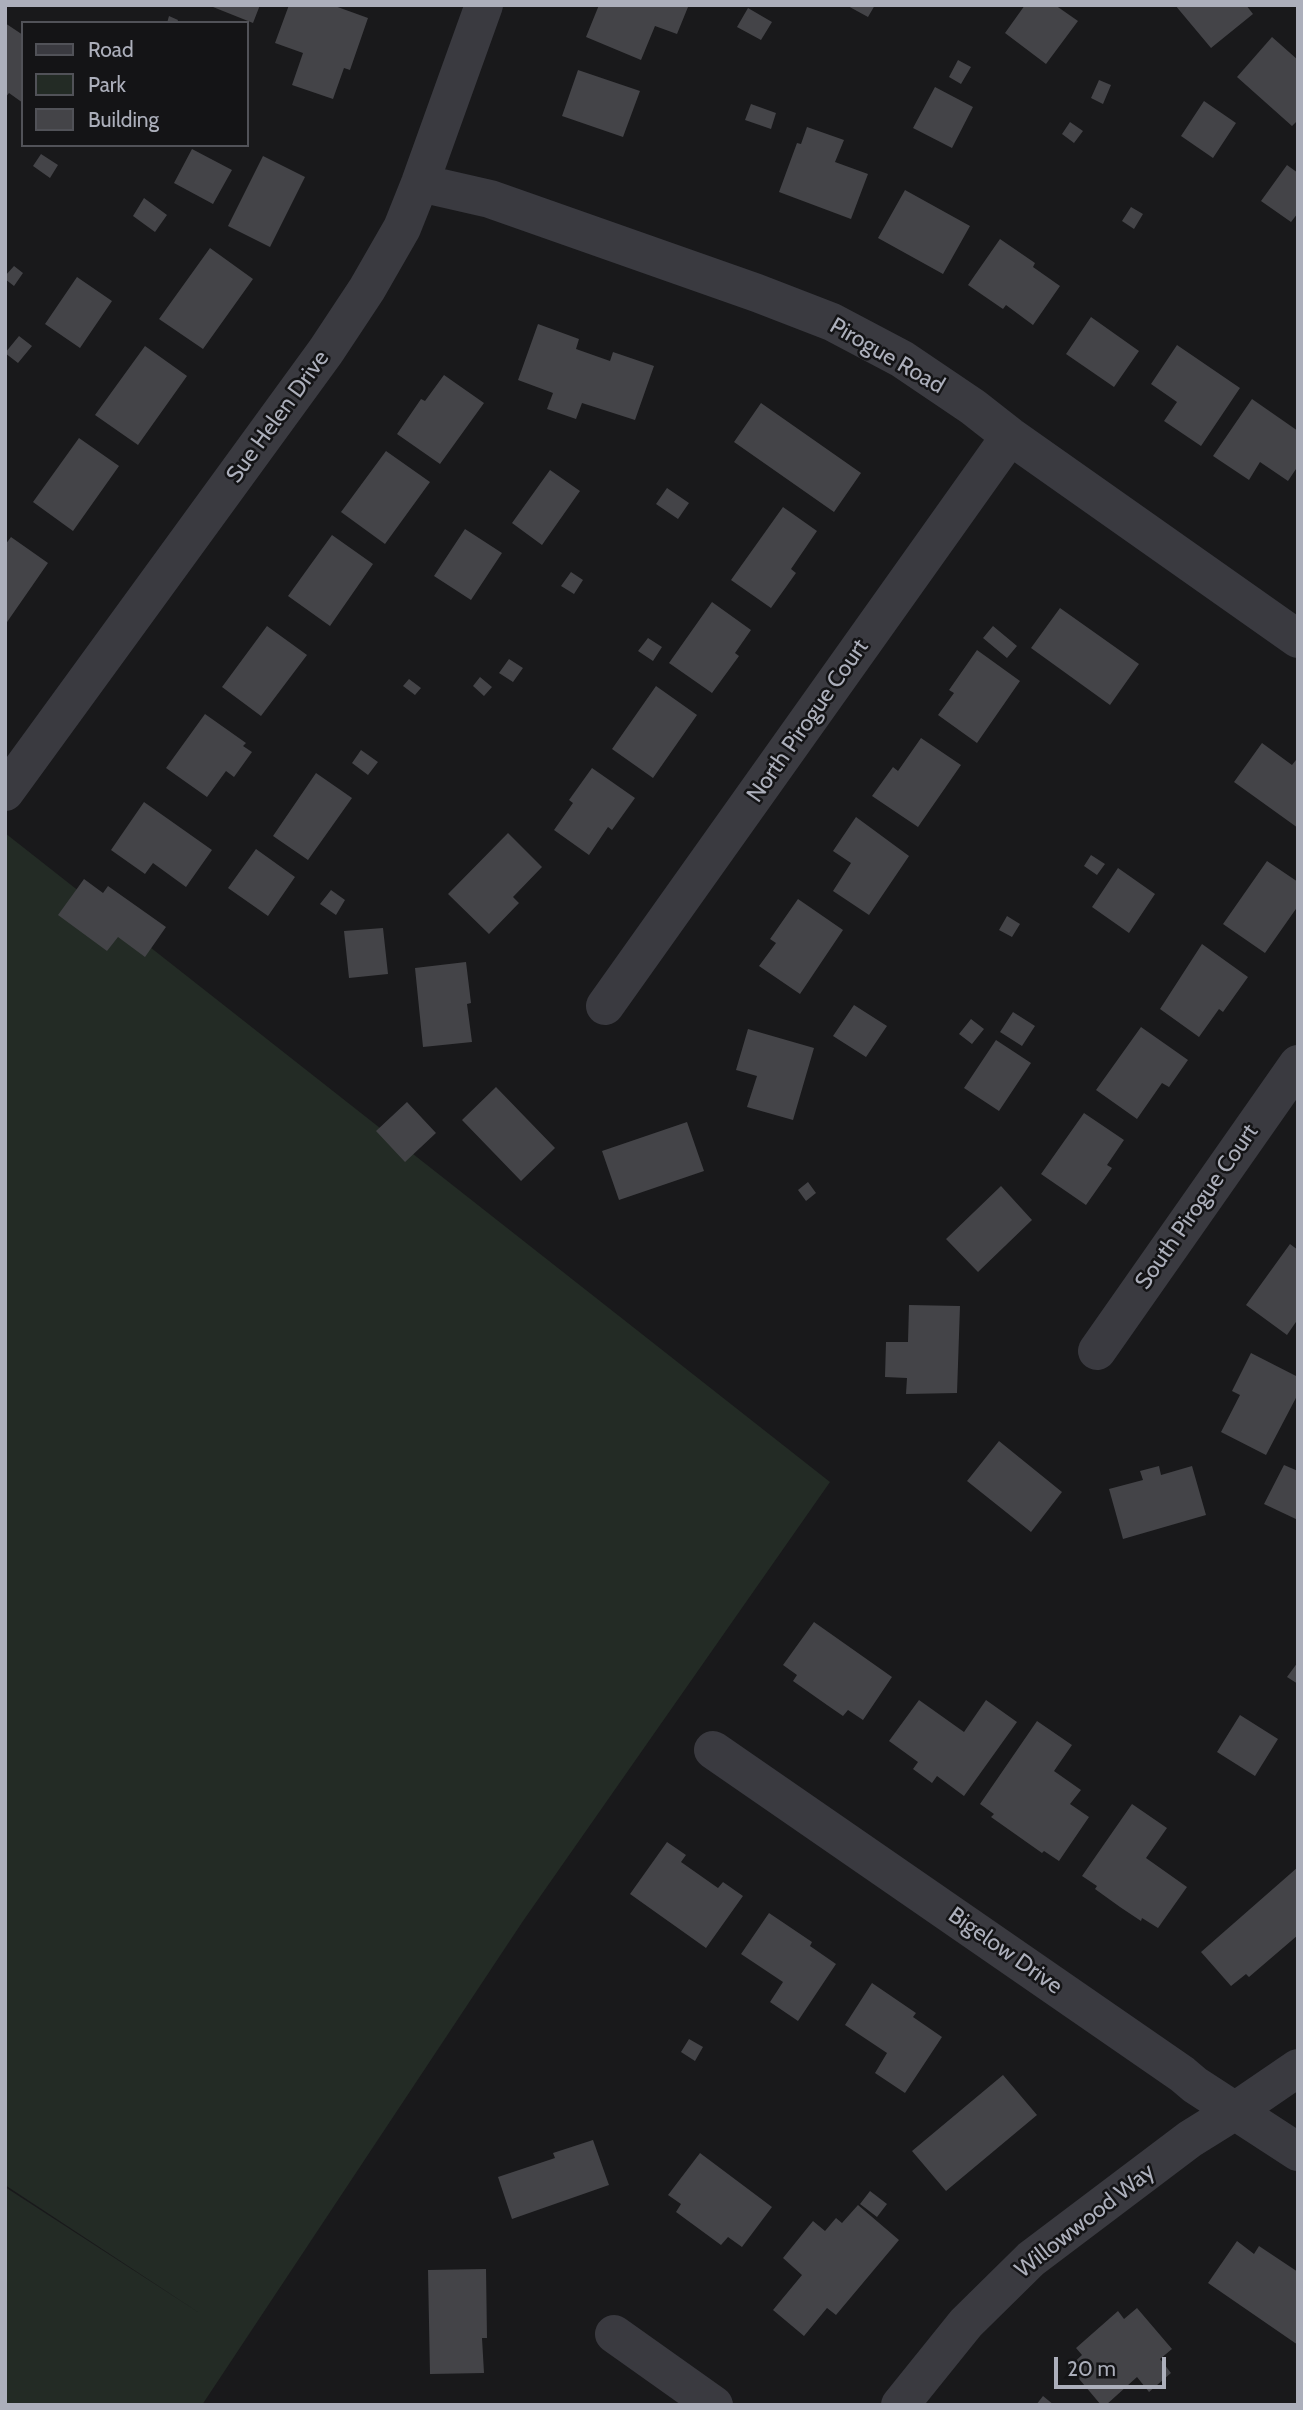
<!DOCTYPE html>
<html>
<head>
<meta charset="utf-8">
<style>
  body { margin:0 }
  #map { position:relative; width:1303px; height:2410px; overflow:hidden; background:#19191b; font-family:Cabin,sans-serif }
  canvas { display:block }
  .frame { position:absolute; inset:0; border:7px solid #acafbb; pointer-events:none }
  .legend { position:absolute; left:21px; top:21px; width:228px; height:126px; box-sizing:border-box; background:#141416; border:2px solid #515258; margin:0; padding:9px 12px; list-style:none; font-size:21px; color:#acafbb }
  .legend li { display:flex; align-items:center; gap:14px; height:35px }
  .legend b { width:35px; border:2px solid #515258 }
  .scale { position:absolute; left:1054px; top:2357px; width:112px; height:32px; box-sizing:border-box; border:4px solid #acafbb; border-top:0; padding-left:9px; font-size:21px; line-height:24px; white-space:nowrap; color:#acafbb; -webkit-text-stroke:5px #141416; paint-order:stroke }
</style>
</head>
<body>
<div id="map">
<canvas width="1303" height="2410"></canvas>
<div class="frame"></div>
<ul class="legend">
<li><b style="height:9px;background:#3a3a40"></b>Road</li>
<li><b style="height:19px;background:#232b25"></b>Park</li>
<li><b style="height:19px;background:#444448"></b>Building</li>
</ul>
<div class="scale">20 m</div>
</div>
<script>
const ctx = document.querySelector('canvas').getContext('2d');
ctx.lineJoin = 'round';
function fillPath(path, color) { ctx.fillStyle = color; ctx.fill(path, 'evenodd'); }
const shape = rows => new Path2D(rows.map(r => 'M' + r).join(''));
function trace(path, color, width, dash) { ctx.strokeStyle = color; ctx.lineWidth = width; ctx.lineCap = dash ? 'butt' : 'round'; ctx.setLineDash(dash || []); ctx.stroke(path); }
function label(font, color, halo, rows, align = 'center') {
  ctx.font = font + ' Cabin,sans-serif'; ctx.lineWidth = 5; ctx.setLineDash([]); ctx.textBaseline = 'middle'; ctx.strokeStyle = halo; ctx.fillStyle = color; for (const [text, x, y, turn = 0] of rows) {
    ctx.save(); ctx.translate(x, y); ctx.rotate((+turn || 0) * Math.PI / 180); ctx.textAlign = isNaN(turn) ? turn : align; if (halo) ctx.strokeText(text, 0, 0); ctx.fillText(text, 0, 0); ctx.restore();
  }
}
const green = shape([
  [5,833,830,1482,523,1921,202,2405,5,2405,5,2187,201,2314,5,2185]
]);
const building = shape([
  [208,5,260,5,253,23],
  [289,5,332,5,368,18,350,70,344,68,333,99,292,85,303,53,275,43],
  [599,5,683,5,688,7,677,34,655,26,641,60,586,37],
  [846,5,875,5,868,17],
  [1025,5,1055,5,1078,21,1046,64,1005,33],
  [1175,5,1246,5,1253,14,1211,48],
  [748,8,772,22,761,40,737,27],
  [169,16,178,20,177,23,167,23],
  [5,23,23,35,23,103,9,93,5,98],
  [1272,37,1298,60,1298,120,1292,126,1237,77],
  [958,60,971,67,961,84,949,77],
  [578,70,640,91,623,137,562,116],
  [1099,80,1111,85,1103,104,1091,98],
  [935,87,973,107,952,148,913,128],
  [1204,101,1236,123,1213,158,1181,136],
  [751,104,776,113,771,129,745,120],
  [1070,122,1083,131,1074,143,1062,134],
  [807,127,844,140,835,162,868,174,851,219,779,192,797,143,801,144],
  [192,149,232,170,213,204,174,183],
  [41,154,58,165,50,178,33,166],
  [263,156,305,177,270,247,228,226],
  [1287,165,1298,173,1298,213,1291,222,1261,201],
  [905,190,970,226,943,274,878,238],
  [144,198,167,215,155,232,133,216],
  [1131,207,1143,214,1134,229,1122,221],
  [1000,239,1035,263,1033,267,1060,286,1033,325,1006,305,1003,309,1000,307,968,285],
  [210,248,253,279,203,349,159,319],
  [14,266,23,273,14,286,5,279,5,276],
  [77,277,112,301,80,348,45,324],
  [1091,317,1139,351,1114,387,1066,354],
  [538,324,579,339,576,349,610,361,613,352,654,366,635,420,582,403,576,419,547,409,553,393,518,380],
  [19,336,32,346,18,363,5,353],
  [1177,345,1240,388,1201,446,1164,421,1177,402,1151,384],
  [145,346,187,376,138,445,95,415],
  [444,375,484,403,440,464,397,434,421,399,425,401],
  [1252,399,1298,431,1298,466,1288,481,1260,462,1249,480,1213,456],
  [761,403,861,473,834,512,734,442],
  [79,438,119,466,73,531,33,502],
  [386,451,430,482,385,544,341,512],
  [550,470,580,491,542,545,512,523],
  [667,488,689,503,678,519,656,504],
  [783,507,817,531,791,569,796,573,771,608,731,580],
  [465,529,502,553,471,600,434,576],
  [332,535,373,564,330,626,288,596],
  [11,537,48,563,5,625,5,545],
  [571,572,583,580,574,594,561,586],
  [712,602,751,630,735,653,739,656,712,693,669,663],
  [1060,608,1139,664,1110,705,1031,648],
  [267,626,307,655,261,716,222,687],
  [993,626,1017,646,1007,658,983,638],
  [648,638,662,647,653,661,638,651],
  [977,650,1020,681,977,743,938,715,954,693,949,690],
  [509,659,523,668,513,682,499,673],
  [480,677,492,687,484,696,473,686],
  [409,679,421,688,415,695,403,686],
  [656,686,697,715,653,778,612,749],
  [205,714,246,743,243,746,252,752,234,777,226,771,207,797,166,768],
  [921,738,961,765,918,827,872,796,893,767,898,771],
  [1262,743,1292,765,1296,760,1298,762,1298,828,1234,782],
  [361,750,378,762,368,775,352,763],
  [592,768,635,798,612,830,608,827,589,855,554,830,573,803,569,800],
  [316,773,352,798,308,860,273,836],
  [144,802,212,850,186,887,153,863,145,874,111,850],
  [856,817,909,856,869,915,833,891,851,863,833,851],
  [508,833,542,867,513,897,519,903,489,934,448,894],
  [256,849,295,877,268,916,228,888],
  [1091,855,1105,864,1097,875,1084,866],
  [1267,861,1298,882,1298,906,1265,953,1223,924],
  [1118,868,1155,894,1129,933,1092,907],
  [84,879,103,893,108,886,166,927,145,957,118,937,107,951,58,915],
  [331,890,345,900,336,915,320,904],
  [798,899,843,930,800,994,759,966,776,943,770,939],
  [1007,916,1020,924,1012,937,999,930],
  [383,928,388,974,349,978,344,931],
  [1202,944,1248,977,1223,1012,1219,1009,1199,1037,1160,1009],
  [466,962,471,1003,467,1004,472,1042,423,1047,415,968],
  [854,1005,887,1026,866,1057,833,1036],
  [1013,1012,1035,1026,1022,1046,1000,1032],
  [971,1019,984,1029,972,1044,959,1034],
  [1141,1027,1188,1060,1169,1087,1162,1083,1137,1119,1096,1090],
  [748,1029,814,1048,793,1120,747,1107,757,1076,736,1070],
  [996,1040,1031,1063,999,1111,964,1088],
  [496,1087,555,1148,521,1181,462,1120],
  [407,1102,436,1133,405,1162,376,1131],
  [1084,1113,1124,1140,1107,1165,1112,1168,1086,1205,1041,1174],
  [687,1122,704,1171,619,1200,602,1151],
  [808,1182,816,1193,806,1201,798,1190],
  [1001,1186,1032,1220,978,1272,946,1239],
  [1290,1244,1298,1250,1298,1319,1287,1335,1246,1305],
  [909,1305,960,1306,957,1393,906,1394,907,1378,885,1377,886,1342,908,1342],
  [1251,1353,1298,1377,1298,1394,1266,1455,1221,1432,1240,1395,1232,1391],
  [999,1441,1062,1492,1031,1532,967,1481],
  [1284,1465,1298,1471,1298,1520,1264,1504],
  [1159,1466,1161,1475,1192,1466,1206,1515,1123,1539,1109,1489,1143,1480,1140,1471],
  [814,1622,892,1677,863,1720,848,1710,843,1716,827,1705,793,1681,797,1675,783,1665],
  [1298,1662,1298,1684,1287,1677],
  [919,1700,964,1732,986,1700,1017,1722,964,1796,937,1776,932,1783,913,1769,918,1762,889,1741],
  [1240,1715,1278,1739,1255,1776,1217,1752],
  [1037,1721,1072,1745,1054,1771,1081,1790,1070,1804,1089,1817,1059,1861,1044,1851,1042,1853,991,1817,994,1814,980,1804],
  [1132,1804,1167,1828,1146,1858,1187,1887,1158,1928,1142,1918,1141,1921,1120,1907,1095,1889,1097,1886,1082,1876],
  [667,1842,686,1855,681,1862,718,1888,723,1882,743,1896,706,1948,630,1894],
  [1298,1867,1298,1935,1249,1977,1246,1974,1231,1986,1201,1952],
  [769,1913,812,1942,810,1946,836,1964,798,2021,770,2002,783,1982,741,1954],
  [872,1983,916,2013,913,2017,942,2037,905,2093,875,2073,887,2053,845,2025],
  [689,2039,703,2047,695,2061,681,2052],
  [1003,2075,1037,2115,946,2191,912,2151],
  [593,2140,609,2185,512,2219,498,2177,555,2158,553,2153],
  [700,2153,772,2207,742,2247,728,2237,721,2245,676,2212,681,2204,668,2195],
  [870,2191,887,2204,877,2217,860,2204],
  [858,2205,899,2240,836,2315,827,2308,804,2336,773,2310,802,2275,783,2258,813,2221,825,2231,836,2218,842,2223],
  [1237,2241,1254,2254,1259,2246,1298,2272,1298,2345,1208,2283],
  [486,2269,487,2338,482,2338,484,2373,430,2374,428,2270],
  [1137,2308,1172,2349,1160,2359,1171,2373,1149,2392,1137,2377,1106,2405,1101,2405,1069,2367,1082,2355,1076,2348,1118,2311,1124,2319],
  [1043,2396,1054,2405,1036,2405]
]);
const minor = shape([
  [420,183,490,199,757,293,832,322,902,359,973,407,1010,436,1298,639],
  [5,792,326,351,367,289,402,228,420,183,484,5],
  [605,1006,1010,436],
  [1097,1351,1298,1064],
  [713,1750,1182,2074,1195,2085,1298,2152],
  [614,2334,714,2405],
  [900,2405,966,2323,1031,2259,1190,2139,1235,2111,1298,2068]
]);
const streetNames = [
  ["Pirogue Road",887,356,30],
  ["Sue Helen Drive",278,417,-54],
  ["North Pirogue Court",808,721,-55],
  ["South Pirogue Court",1197,1207,-55],
  ["Bigelow Drive",1005,1951,35],
  ["Willowwood Way",1085,2221,-38]
];
fillPath(green, '#232b25');
fillPath(building, '#444448');
trace(minor, '#3a3a40', 38);
label('23px', '#acafbb', '#141416', streetNames);
</script>
</body>
</html>
